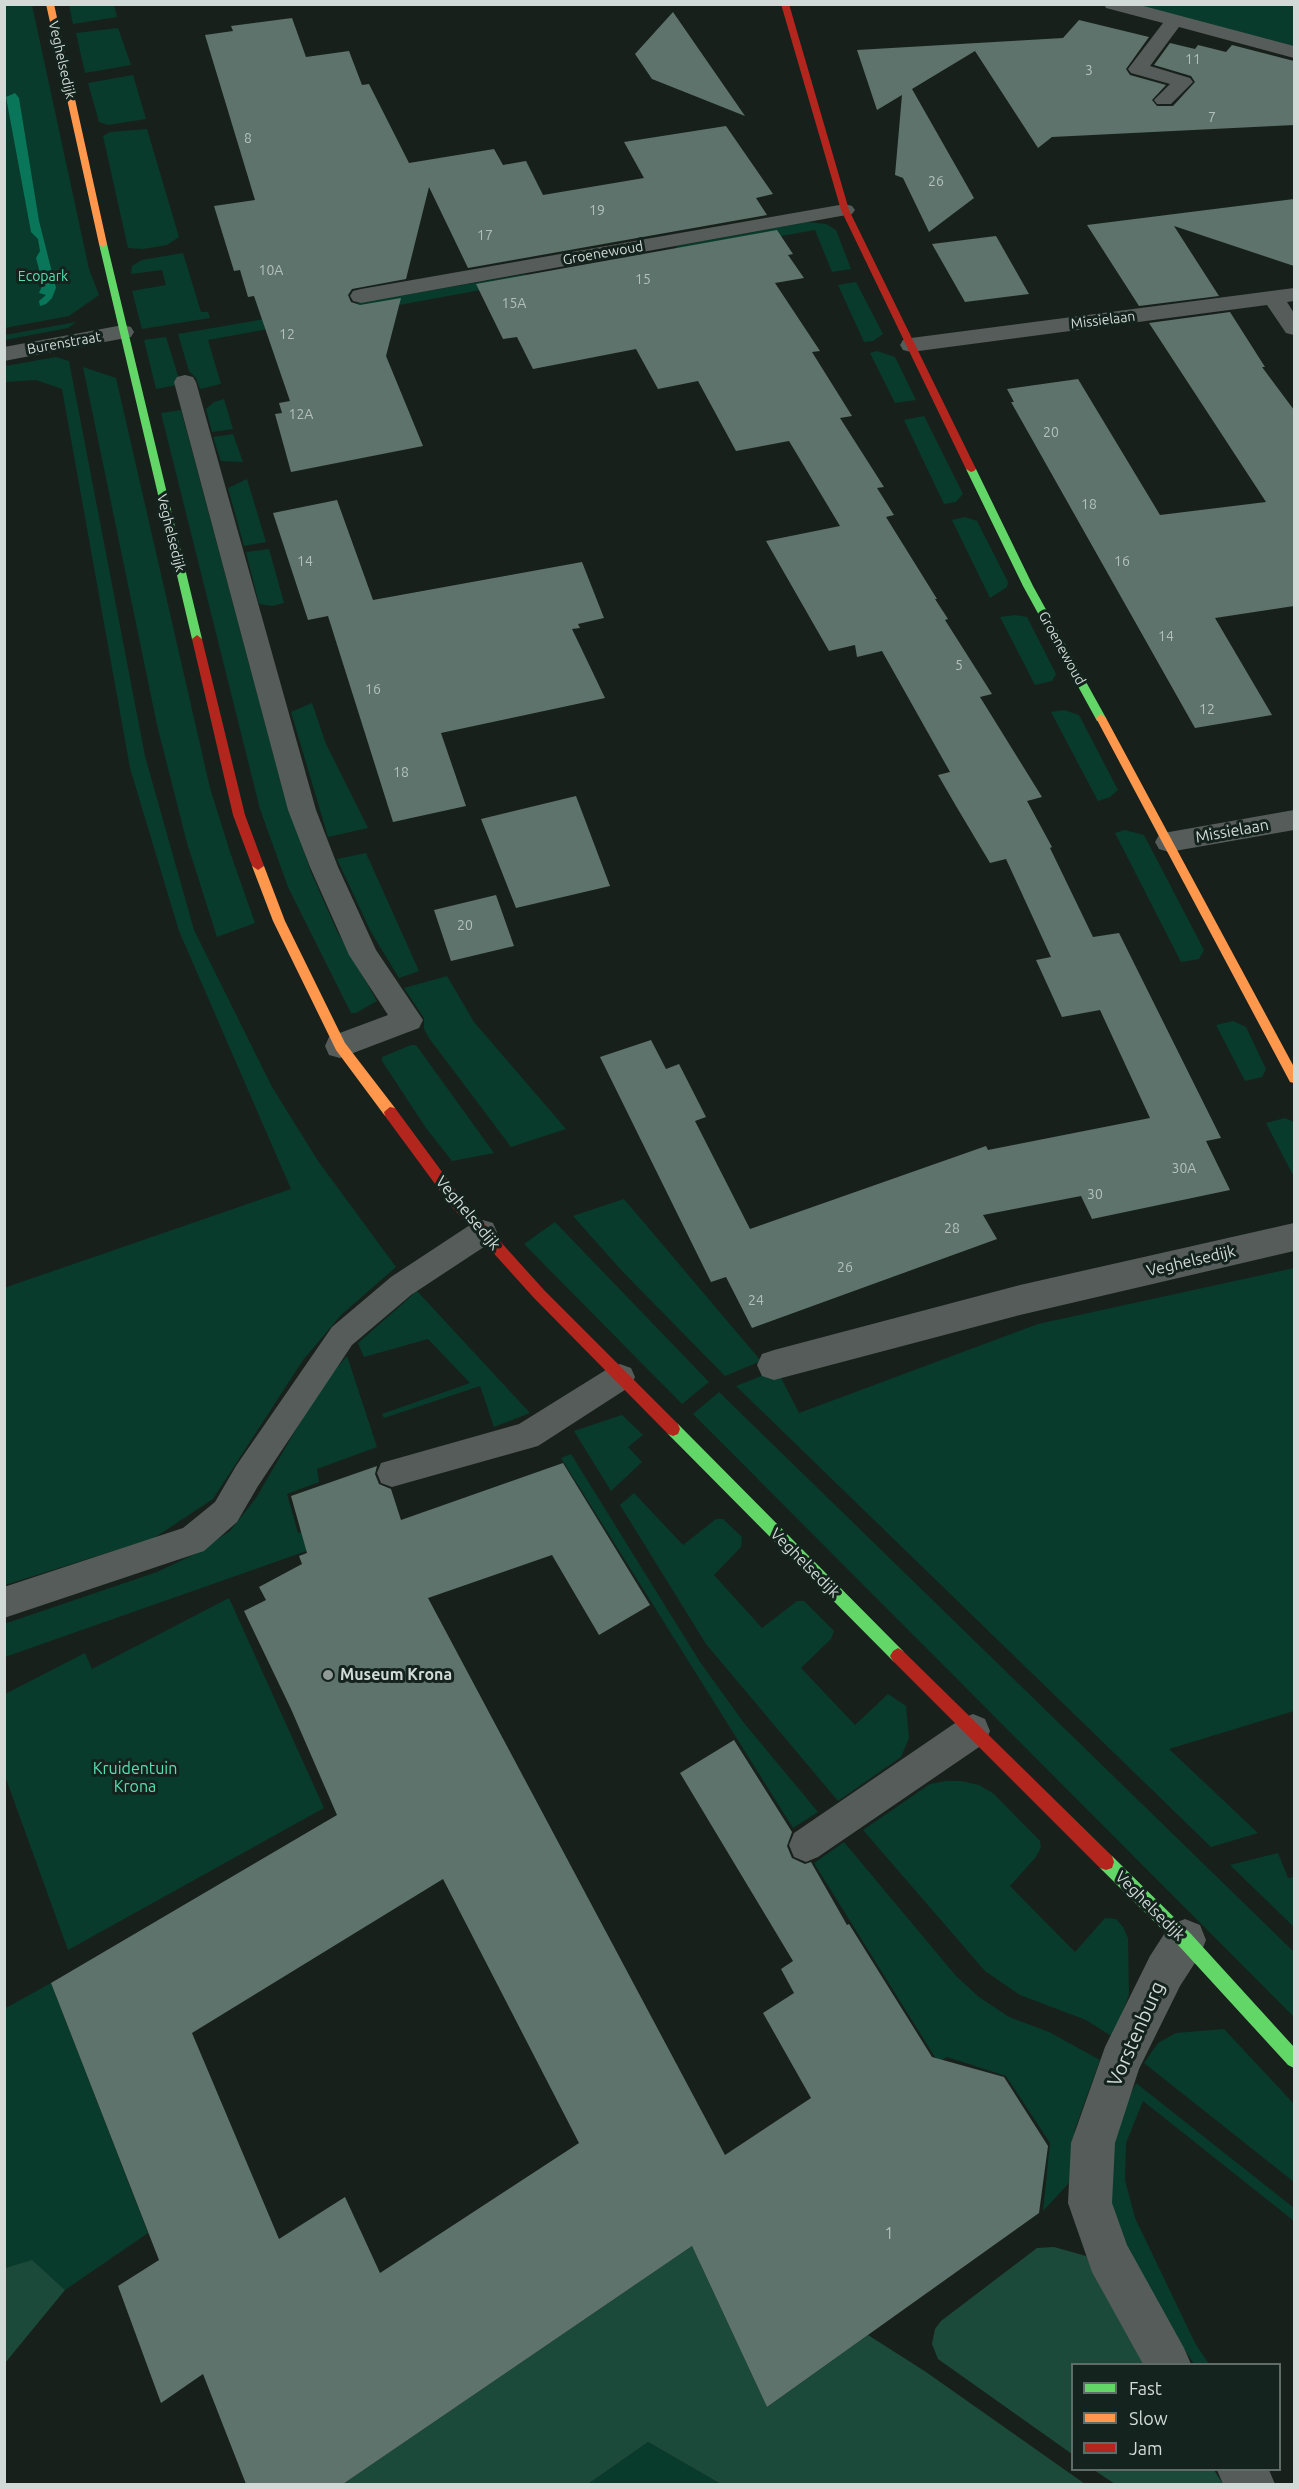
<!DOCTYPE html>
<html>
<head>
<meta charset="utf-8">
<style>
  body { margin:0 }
  #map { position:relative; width:1299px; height:2489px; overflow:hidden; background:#18201c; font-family:Ubuntu,sans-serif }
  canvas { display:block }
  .frame { position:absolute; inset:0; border:6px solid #d1dad6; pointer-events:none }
  .legend { position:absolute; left:1071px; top:2363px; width:210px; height:108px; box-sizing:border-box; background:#14231d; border:2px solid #606c67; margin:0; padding:8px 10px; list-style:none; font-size:18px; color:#d1dad6 }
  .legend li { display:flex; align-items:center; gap:12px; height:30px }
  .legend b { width:30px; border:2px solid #606c67 }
</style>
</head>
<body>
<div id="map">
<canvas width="1299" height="2489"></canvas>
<div class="frame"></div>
<ul class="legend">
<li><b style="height:8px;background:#63d668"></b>Fast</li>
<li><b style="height:8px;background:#ff974d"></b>Slow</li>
<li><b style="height:8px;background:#b3261e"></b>Jam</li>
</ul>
</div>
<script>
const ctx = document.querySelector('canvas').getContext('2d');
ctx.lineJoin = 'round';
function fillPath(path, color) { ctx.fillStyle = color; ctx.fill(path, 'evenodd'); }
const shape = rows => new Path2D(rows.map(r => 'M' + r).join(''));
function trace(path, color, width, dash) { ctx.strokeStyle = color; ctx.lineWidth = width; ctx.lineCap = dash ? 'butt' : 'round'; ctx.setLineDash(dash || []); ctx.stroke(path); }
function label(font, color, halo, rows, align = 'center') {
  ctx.font = font + ' Ubuntu,sans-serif'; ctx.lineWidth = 6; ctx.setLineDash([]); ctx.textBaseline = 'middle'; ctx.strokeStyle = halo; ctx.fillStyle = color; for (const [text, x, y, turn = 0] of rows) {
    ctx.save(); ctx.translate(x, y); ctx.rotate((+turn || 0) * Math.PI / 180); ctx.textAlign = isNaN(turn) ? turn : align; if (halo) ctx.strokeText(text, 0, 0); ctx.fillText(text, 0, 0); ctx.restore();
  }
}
const green = shape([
  [4,5,32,5,89,269,99,295,69,316,5,328],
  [69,5,114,5,117,17,73,24],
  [1129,5,1294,5,1294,46],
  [118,28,131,65,85,73,76,33],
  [133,75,146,119,108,125,99,122,88,83],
  [147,129,179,237,167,245,143,249,128,248,103,136,110,132],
  [808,222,826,224,836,230,851,269,832,272,815,230,673,255,671,252,677,246],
  [183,253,201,312,208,312,210,318,142,329,132,291,166,285,162,270,131,274,132,266,142,260],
  [526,274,530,281,208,340,221,384,200,389,196,378,189,371,178,334],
  [856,282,883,334,873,341,864,342,838,285],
  [76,322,68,328,5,340,5,335],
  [166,337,180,382,177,385,156,389,144,340],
  [877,351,895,357,916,400,895,403,870,353],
  [56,357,69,361,145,756,194,930,272,1087,318,1161,396,1267,341,1315,303,1360,213,1499,154,1538,5,1585,4,1288,291,1189,179,931,130,768,62,389,36,380,5,382,5,366],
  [83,367,116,378,210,788,231,855,255,923,217,937,187,843,157,725],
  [224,399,233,429,212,432,206,409,214,402],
  [181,410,284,794,311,872,337,931,377,1001,356,1013,351,1013,288,887,260,809,161,413],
  [924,416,963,494,956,502,944,504,904,420],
  [233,434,243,462,221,461,213,437],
  [247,479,266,542,244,546,228,488],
  [965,517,977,521,1008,582,1007,587,990,598,952,520],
  [269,549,284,603,272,606,259,604,246,552],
  [1015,615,1027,617,1056,674,1052,681,1035,685,1000,617],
  [312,703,326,744,368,828,328,837,291,712],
  [1064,710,1079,715,1118,790,1110,797,1098,801,1051,712],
  [1125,830,1144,835,1204,950,1199,959,1181,962,1115,833],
  [366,853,419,971,399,978,371,932,337,859],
  [447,976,474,1022,566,1129,511,1147,429,1038,424,1029,424,1018,404,988],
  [1233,1021,1246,1027,1266,1069,1262,1077,1245,1081,1216,1025],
  [411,1045,416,1045,494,1153,452,1161,426,1128,382,1061,382,1057],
  [1285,1118,1294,1122,1294,1177,1266,1123],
  [624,1199,761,1361,725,1376,622,1271,573,1216],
  [555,1222,709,1382,682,1404,524,1244],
  [1294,1268,1294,1711,1169,1749,1258,1833,1211,1847,736,1386,777,1370,799,1413,1038,1324],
  [417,1291,530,1413,494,1427,480,1386,384,1418,382,1414,470,1383,428,1339,364,1357,358,1343],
  [347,1356,377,1447,317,1469,319,1482,287,1494,298,1533,313,1529,318,1547,5,1657,4,1624,157,1572,195,1554,230,1531,256,1498,322,1385],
  [719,1392,1294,1952,1294,2017,693,1414],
  [622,1415,643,1435,628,1447,642,1462,611,1491,574,1431],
  [571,1454,700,1662,744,1723,818,1812,793,1828,561,1458],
  [634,1493,683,1545,716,1519,723,1519,742,1537,741,1547,714,1575,762,1628,797,1601,804,1601,834,1631,831,1639,801,1668,855,1725,888,1694,906,1706,909,1738,901,1757,838,1801,706,1644,620,1505],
  [229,1598,324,1808,68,1950,5,1776,5,1694,85,1653,92,1669],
  [946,1781,961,1781,979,1785,994,1794,1040,1841,1041,1848,1035,1858,1010,1886,1075,1952,1105,1918,1116,1919,1123,1927,1128,1938,1129,1995,1113,2037,1086,2020,1020,1995,985,1971,863,1830,930,1784],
  [844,1842,956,1976,979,1997,1009,2017,1049,2032,1100,2060,1075,2129,1070,2182,1043,2211,1050,2143,1006,2076,947,2057,938,2062,814,1863],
  [1278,1853,1288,1878,1294,1877,1294,1927,1230,1865],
  [51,1983,148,2233,65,2290,32,2261,5,2268,4,2009],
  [1224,2029,1294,2104,1294,2182,1144,2063,1158,2043,1176,2033],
  [1136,2083,1294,2208,1294,2221,1143,2101,1126,2143,1125,2180,1135,2218,1195,2343,1209,2364,1194,2364,1170,2328,1114,2223,1109,2190,1111,2150,1121,2114],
  [648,2442,721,2484,588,2484]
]);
const forest = shape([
  [692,2246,767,2407,868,2335,926,2372,1085,2484,721,2484,648,2442,588,2484,343,2484],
  [1054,2247,1086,2256,1122,2325,1148,2364,1072,2364,1072,2454,938,2359,932,2344,935,2329,941,2321,1037,2248],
  [32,2260,65,2290,5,2363,5,2268],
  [1094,2470,1214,2470,1223,2484,1115,2484]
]);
const water = shape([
  [15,93,19,98,39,221,56,288,52,298,46,304,40,306,39,301,46,295,39,293,43,284,36,258,40,251,38,239,31,232,6,97]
]);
const building = shape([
  [673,12,745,116,652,79,635,54],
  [292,18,306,57,349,51,362,85,369,84,409,163,494,149,503,165,526,161,543,195,644,178,624,142,726,126,773,194,756,198,767,215,468,268,429,187,406,279,352,289,348,295,351,302,360,305,401,298,386,356,423,446,291,472,275,414,282,413,279,403,290,401,254,296,248,297,240,270,234,271,214,206,255,200,205,35,233,31,231,26],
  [1079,20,1149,37,1126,69,1130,75,1166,85,1152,100,1157,106,1173,106,1195,82,1191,76,1154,65,1170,43,1195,49,1198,45,1226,52,1232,45,1294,61,1294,125,1052,137,1038,148,975,51,912,89,974,198,929,232,903,178,895,175,902,95,877,110,857,50,1063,38],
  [1294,199,1294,266,1174,226,1219,296,1139,306,1087,225],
  [777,230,793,254,788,255,804,278,775,283,820,351,812,352,852,416,840,418,884,487,877,488,894,515,886,517,937,599,935,599,948,619,945,620,992,694,980,697,1042,797,1027,801,1052,847,1050,848,1093,937,1119,933,1221,1138,1206,1141,1230,1190,1092,1219,1081,1196,983,1215,997,1239,752,1328,726,1277,711,1282,600,1057,651,1040,666,1069,679,1064,706,1117,695,1121,750,1229,986,1146,988,1150,1150,1118,1100,1010,1062,1017,1036,960,1051,957,1006,859,990,863,956,806,938,775,950,772,882,651,857,657,855,645,829,651,766,541,840,526,789,441,736,451,698,381,658,389,636,349,533,369,517,337,503,339,476,284],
  [996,236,1029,294,965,302,932,244],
  [1230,312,1265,367,1262,367,1294,410,1294,606,1215,618,1272,715,1195,728,1011,402,1014,402,1007,389,1078,379,1160,515,1266,502,1149,323],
  [337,500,373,600,582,562,604,618,578,624,580,628,572,629,605,698,441,733,466,806,393,822,328,616,308,620,273,513],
  [576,796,610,886,516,908,481,819],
  [496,895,514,946,451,961,434,910],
  [563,1463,650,1605,599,1635,552,1555,428,1598,725,2155,811,2098,763,2013,794,1993,781,1969,793,1961,680,1773,734,1740,792,1832,787,1846,792,1858,805,1864,811,1862,847,1925,849,1924,932,2057,1004,2077,1048,2146,1039,2213,767,2407,692,2246,343,2484,246,2484,203,2374,161,2403,118,2286,159,2260,51,1983,337,1815,291,1709,244,1611,266,1600,259,1587,302,1564,299,1556,307,1553,291,1496,377,1466,375,1474,379,1484,391,1489,401,1520],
  [443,1879,579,2143,380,2273,345,2197,279,2239,192,2033]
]);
const lane = shape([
  [483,1220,493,1223,497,1232,493,1241,411,1295,352,1345,258,1486,237,1522,204,1551,4,1618,4,1587,183,1528,215,1502,236,1466,332,1327,391,1277,473,1223,483,1220],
  [620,1364,631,1368,635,1377,631,1386,538,1446,392,1487,381,1483,377,1473,381,1463,519,1424,609,1368,620,1364],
  [973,1714,985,1719,990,1731,985,1743,818,1857,806,1862,794,1857,789,1845,794,1833,961,1719,973,1714]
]);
const street = shape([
  [1104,4,1136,4,1294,46,1294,58,1179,27,1150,66,1190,78,1193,82,1171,104,1157,104,1154,100,1170,84,1131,73,1128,69,1163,23,1106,8,1104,4],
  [845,204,852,206,855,210,852,214,361,303,353,301,350,296,353,291,361,289,845,204],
  [1294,288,1294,301,1287,302,1294,313,1294,335,1286,333,1267,305,911,352,903,350,900,345,903,340,911,338,1294,288],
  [123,325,131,327,134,332,131,337,4,361,4,347,123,325],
  [185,375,193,377,196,382,316,810,338,867,376,950,423,1020,419,1028,340,1058,329,1055,325,1046,329,1037,388,1015,349,955,310,867,288,810,174,382,177,377,185,375],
  [1294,810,1294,830,1169,852,1159,849,1155,842,1159,835,1169,832,1294,810],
  [1294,1223,1294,1251,1020,1315,774,1380,762,1376,757,1365,762,1354,774,1350,1020,1285,1294,1223],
  [1185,1919,1200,1925,1206,1940,1200,1955,1180,1986,1139,2069,1115,2143,1112,2203,1127,2245,1184,2348,1191,2364,1143,2364,1092,2272,1068,2203,1071,2143,1105,2047,1150,1956,1170,1925,1185,1919],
  [1217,2470,1269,2470,1275,2484,1223,2484,1217,2470]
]);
const fast = shape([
  [103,241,107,244,202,639,197,643,192,639,99,244,103,241],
  [971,466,976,469,1033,586,1106,718,1105,721,1097,721,1023,586,966,469,971,466],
  [673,1422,678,1424,903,1651,906,1656,903,1661,898,1664,893,1661,668,1434,666,1429,668,1424,673,1422],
  [1106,1854,1112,1856,1191,1934,1294,2047,1294,2068,1288,2065,1179,1946,1100,1868,1098,1862,1100,1856,1106,1854]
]);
const slow = shape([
  [46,4,54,4,107,244,103,247,99,244,46,4],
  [1101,714,1106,718,1294,1067,1294,1083,1290,1082,1096,718,1101,714],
  [258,862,264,866,285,921,345,1043,395,1108,396,1112,395,1116,385,1116,336,1050,273,921,252,866,258,862]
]);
const jam = shape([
  [781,4,789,4,849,210,976,469,974,471,971,472,966,469,841,210,781,4],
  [197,635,202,639,245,815,264,866,258,870,252,866,233,815,192,639,197,635],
  [390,1107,395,1108,462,1199,544,1290,678,1424,680,1429,678,1434,673,1436,668,1434,534,1298,452,1207,385,1116,384,1112,390,1107],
  [898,1648,903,1651,1112,1856,1114,1862,1112,1868,1106,1870,1100,1868,893,1661,890,1656,893,1651,898,1648]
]);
const markers = [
  [328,1675,6,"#909995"]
];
const numberNames = [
  ["11",1193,59],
  ["3",1089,70],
  ["7",1212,117],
  ["8",248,138],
  ["26",936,181],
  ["19",597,210],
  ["17",485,235],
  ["10A",271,270],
  ["15",643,279],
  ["15A",514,303],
  ["12",287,334],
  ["12A",301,414],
  ["20",1051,432],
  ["18",1089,504],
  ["14",305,561],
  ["16",1122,561],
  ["14",1166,636],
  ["5",959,665],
  ["16",373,689],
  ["12",1207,709],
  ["18",401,772],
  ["20",465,925],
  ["30A",1184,1168],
  ["30",1095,1194],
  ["28",952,1228],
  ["26",845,1267],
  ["24",756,1300]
];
const farStreetnames = [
  ["Veghelsedijk",62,60,77],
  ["Groenewoud",603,253,-10],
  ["Missielaan",1103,320,-7],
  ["Burenstraat",64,343,-10],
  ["Veghelsedijk",171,533,76],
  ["Groenewoud",1062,648,61]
];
const farParknames = [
  ["Ecopark",43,276]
];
const streetNames = [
  ["Missielaan",1232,831,-10],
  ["Veghelsedijk",468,1213,50],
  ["Veghelsedijk",1191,1261,-13],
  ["Veghelsedijk",805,1563,45],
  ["Veghelsedijk",1150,1906,45]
];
const poiNames = [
  ["Museum Krona",340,1675]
];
const parkNames = [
  ["Kruidentuin",135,1769],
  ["Krona",135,1787]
];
const nearNumbernames = [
  ["1",889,2234]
];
const nearStreetnames = [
  ["Vorstenburg",1136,2034,-66]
];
fillPath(green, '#083b2c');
fillPath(forest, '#1c4a3a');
fillPath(water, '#097659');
fillPath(building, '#5d736b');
fillPath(lane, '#565c59');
fillPath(street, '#565c59');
fillPath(fast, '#63d668');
fillPath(slow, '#ff974d');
fillPath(jam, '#b3261e');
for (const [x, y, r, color] of markers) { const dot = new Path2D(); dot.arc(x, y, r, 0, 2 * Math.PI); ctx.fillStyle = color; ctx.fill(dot); trace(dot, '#14231d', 2); }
label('14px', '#b4c0bb', null, numberNames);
label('14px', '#d1dad6', '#14231d', farStreetnames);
label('14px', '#58e0b2', '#14231d', farParknames);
label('16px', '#d1dad6', '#14231d', streetNames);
label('bold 16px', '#d1dad6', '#14231d', poiNames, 'left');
label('16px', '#58e0b2', '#14231d', parkNames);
label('16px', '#b4c0bb', null, nearNumbernames);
label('20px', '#d1dad6', '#14231d', nearStreetnames);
</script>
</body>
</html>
